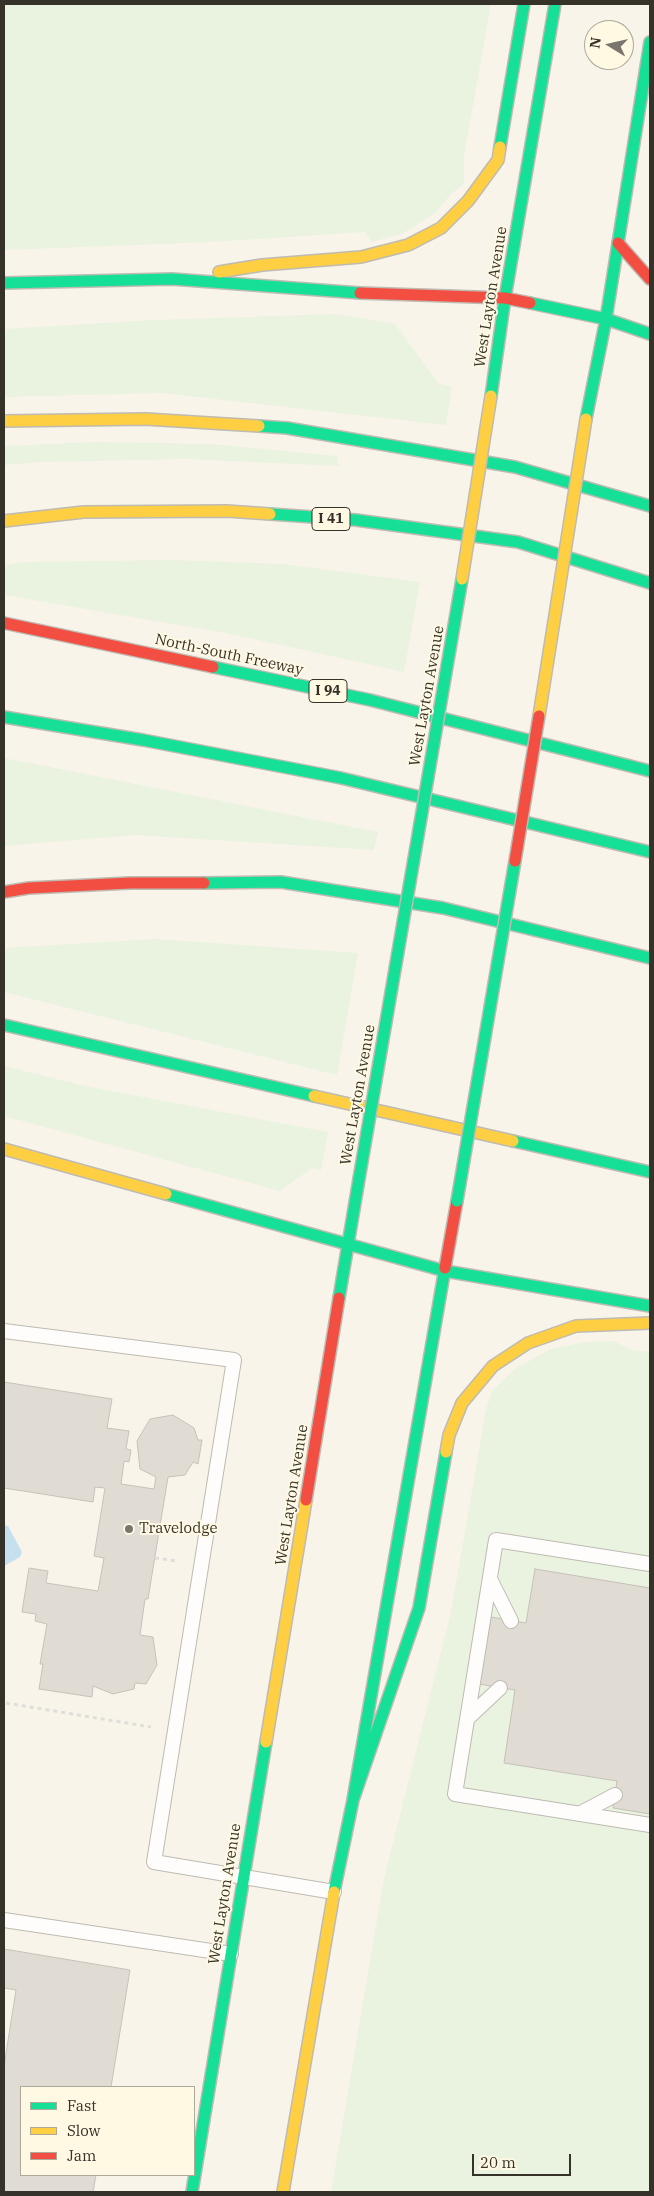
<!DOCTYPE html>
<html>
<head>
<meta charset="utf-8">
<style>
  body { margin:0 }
  #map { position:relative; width:654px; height:2196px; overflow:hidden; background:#f9f4e9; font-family:"IBM Plex Serif",serif }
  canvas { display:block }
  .frame { position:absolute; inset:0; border:5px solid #35322a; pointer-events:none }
  .legend { position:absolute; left:20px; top:2086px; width:175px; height:90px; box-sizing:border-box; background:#fff8e3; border:1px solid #aea999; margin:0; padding:6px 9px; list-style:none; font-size:15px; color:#35322a }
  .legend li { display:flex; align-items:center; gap:10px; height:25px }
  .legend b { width:25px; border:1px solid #aea999 }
  .north { position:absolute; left:584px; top:20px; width:50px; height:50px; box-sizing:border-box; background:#fff8e3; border:1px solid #aea999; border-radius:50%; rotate:279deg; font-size:14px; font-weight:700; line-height:20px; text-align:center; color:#35322a }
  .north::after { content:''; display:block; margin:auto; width:18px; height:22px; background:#7a766d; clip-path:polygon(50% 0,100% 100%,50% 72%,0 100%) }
  .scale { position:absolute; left:472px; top:2154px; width:99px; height:22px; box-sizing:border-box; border:2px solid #35322a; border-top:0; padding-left:6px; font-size:15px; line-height:18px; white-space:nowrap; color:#35322a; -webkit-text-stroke:4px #fff8e3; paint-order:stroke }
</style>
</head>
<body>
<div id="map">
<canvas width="654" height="2196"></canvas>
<div class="frame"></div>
<ul class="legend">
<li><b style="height:6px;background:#16e098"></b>Fast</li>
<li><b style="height:6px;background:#ffcf43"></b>Slow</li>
<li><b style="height:6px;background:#f24e42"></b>Jam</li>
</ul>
<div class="north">N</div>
<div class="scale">20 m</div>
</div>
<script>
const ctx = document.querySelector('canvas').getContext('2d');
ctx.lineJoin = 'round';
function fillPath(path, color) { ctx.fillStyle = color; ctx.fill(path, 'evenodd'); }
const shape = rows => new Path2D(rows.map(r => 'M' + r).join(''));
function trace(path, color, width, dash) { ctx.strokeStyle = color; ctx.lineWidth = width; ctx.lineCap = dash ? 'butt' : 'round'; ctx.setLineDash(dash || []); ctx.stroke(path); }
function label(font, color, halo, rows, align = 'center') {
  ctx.font = font + ' "IBM Plex Serif",serif'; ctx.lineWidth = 4; ctx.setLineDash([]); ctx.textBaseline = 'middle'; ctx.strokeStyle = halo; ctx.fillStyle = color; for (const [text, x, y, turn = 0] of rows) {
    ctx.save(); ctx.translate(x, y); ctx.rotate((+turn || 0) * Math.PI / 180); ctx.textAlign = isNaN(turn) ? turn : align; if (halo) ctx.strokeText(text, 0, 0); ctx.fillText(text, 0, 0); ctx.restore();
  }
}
const green = shape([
  [4,4,491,4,464,156,464,184,452,193,434,214,402,234,371,242,365,232,211,242,4,250],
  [336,314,395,324,439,384,452,387,446,425,162,393,4,397,4,329,154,320],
  [97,442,210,444,337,456,339,466,188,459,41,462,4,465,4,446],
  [169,560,284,564,420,582,404,672,226,633,4,595,4,565,26,562],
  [4,758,378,832,374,850,136,835,4,846],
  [155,939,358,953,337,1075,4,992,4,948],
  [4,1066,85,1086,328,1132,321,1170,312,1168,280,1191,4,1116],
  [614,1341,629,1349,650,1352,650,2192,331,2192,384,1879,451,1612,486,1410,492,1391,516,1368,551,1349,585,1342]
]);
const water = shape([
  [4,1525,8,1526,22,1552,20,1557,4,1566]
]);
const building = shape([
  [4,1382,112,1399,107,1428,129,1431,126,1449,131,1450,129,1462,124,1461,121,1484,154,1489,156,1477,140,1469,137,1441,150,1419,173,1415,194,1428,198,1440,202,1440,198,1464,193,1462,185,1475,168,1477,148,1599,145,1599,140,1635,153,1637,157,1665,146,1684,135,1683,134,1689,113,1694,93,1686,92,1697,39,1689,43,1664,40,1664,47,1624,35,1621,36,1614,22,1612,29,1568,48,1571,46,1583,98,1591,104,1558,94,1556,105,1488,95,1487,93,1502,4,1488,4,1382],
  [535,1569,650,1588,650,1814,613,1808,617,1781,504,1763,515,1690,479,1684,491,1617,526,1623,535,1569],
  [4,1949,130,1970,111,2087,21,2087,21,2175,96,2175,93,2192,4,2192,4,2066,16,1990,4,1988,4,1949]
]);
const path = shape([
  [155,1558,177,1561],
  [6,1703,151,1727]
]);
const lane = shape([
  [4,1331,234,1360,154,1862,334,1892],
  [650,1564,496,1540,455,1794,650,1825],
  [490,1579,511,1621],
  [467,1719,500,1688],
  [579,1814,615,1795],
  [4,1920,231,1954]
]);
const fast = shape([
  [500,147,524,4],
  [4,283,172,279,360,293],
  [530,303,606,319,650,334],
  [491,396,505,298,555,4],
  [586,419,606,319,650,42],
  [259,426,287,428,515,467,650,506],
  [270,514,356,520,518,542,650,583],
  [213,667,370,700,650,771],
  [4,717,143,740,341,778,650,852],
  [204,883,281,882,443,908,650,958],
  [4,1025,314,1096],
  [513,1141,650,1172],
  [166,1194,445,1271,650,1306],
  [339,1298,359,1179],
  [353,1800,419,1608,446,1452],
  [334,1892,353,1800,445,1268],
  [192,2192,266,1742]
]);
const slow = shape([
  [219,272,262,265,361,257,408,245,441,228,468,201,498,160,500,147],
  [4,421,145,419,259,426],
  [4,521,84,512,227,511,270,514],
  [314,1096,513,1141],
  [4,1149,166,1194],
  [446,1452,449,1435,462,1403,493,1366,528,1343,576,1326,650,1323],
  [266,1742,306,1500],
  [283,2192,334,1892]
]);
const jam = shape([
  [618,243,650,279],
  [360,293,505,298,530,303],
  [4,623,213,667],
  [4,892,29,888,130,883,204,883],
  [445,1268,457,1201],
  [306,1500,339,1298]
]);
const fastBridge = shape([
  [359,1179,462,579],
  [457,1201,515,861]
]);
const slowBridge = shape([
  [462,579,491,396],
  [539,716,586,419]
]);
const jamBridge = shape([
  [515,861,539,716]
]);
const markers = [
  [129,1529,5,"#7a766d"]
];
const shields = [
  [331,519,38],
  [328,691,38]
];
const shieldNames = [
  ["I 41",331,519],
  ["I 94",328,691]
];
const streetNames = [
  ["West Layton Avenue",491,297,-81],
  ["North-South Freeway",229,655,12],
  ["West Layton Avenue",427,696,-80],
  ["West Layton Avenue",358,1095,-80],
  ["West Layton Avenue",292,1495,-81],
  ["West Layton Avenue",225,1894,-81]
];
const poiNames = [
  ["Travelodge",139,1529]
];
fillPath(green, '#eaf2e0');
fillPath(water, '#c7e0ed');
fillPath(building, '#e0dbd3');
trace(building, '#c6c1ba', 1);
trace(lane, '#bebbb2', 16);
trace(fast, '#bebbb2', 14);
trace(slow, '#bebbb2', 14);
trace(jam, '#bebbb2', 14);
trace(path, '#dfdedb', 3, [4, 4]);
trace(lane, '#fefdfc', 14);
trace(fast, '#16e098', 11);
trace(slow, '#ffcf43', 11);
trace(jam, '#f24e42', 11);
trace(fastBridge, '#bebbb2', 14, []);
trace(slowBridge, '#bebbb2', 14, []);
trace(jamBridge, '#bebbb2', 14, []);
trace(fastBridge, '#16e098', 11);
trace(slowBridge, '#ffcf43', 11);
trace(jamBridge, '#f24e42', 11);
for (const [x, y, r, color] of markers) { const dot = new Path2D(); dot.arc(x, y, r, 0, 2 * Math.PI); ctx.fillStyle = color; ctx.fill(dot); trace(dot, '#fff8e3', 2); }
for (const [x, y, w] of shields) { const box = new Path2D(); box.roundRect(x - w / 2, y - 11.5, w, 23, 4); ctx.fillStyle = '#fff8e3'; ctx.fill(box); trace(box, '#35322a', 1); }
label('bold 14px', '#35322a', null, shieldNames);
label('15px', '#35322a', '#fff8e3', streetNames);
label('15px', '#35322a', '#fff8e3', poiNames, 'left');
</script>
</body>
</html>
